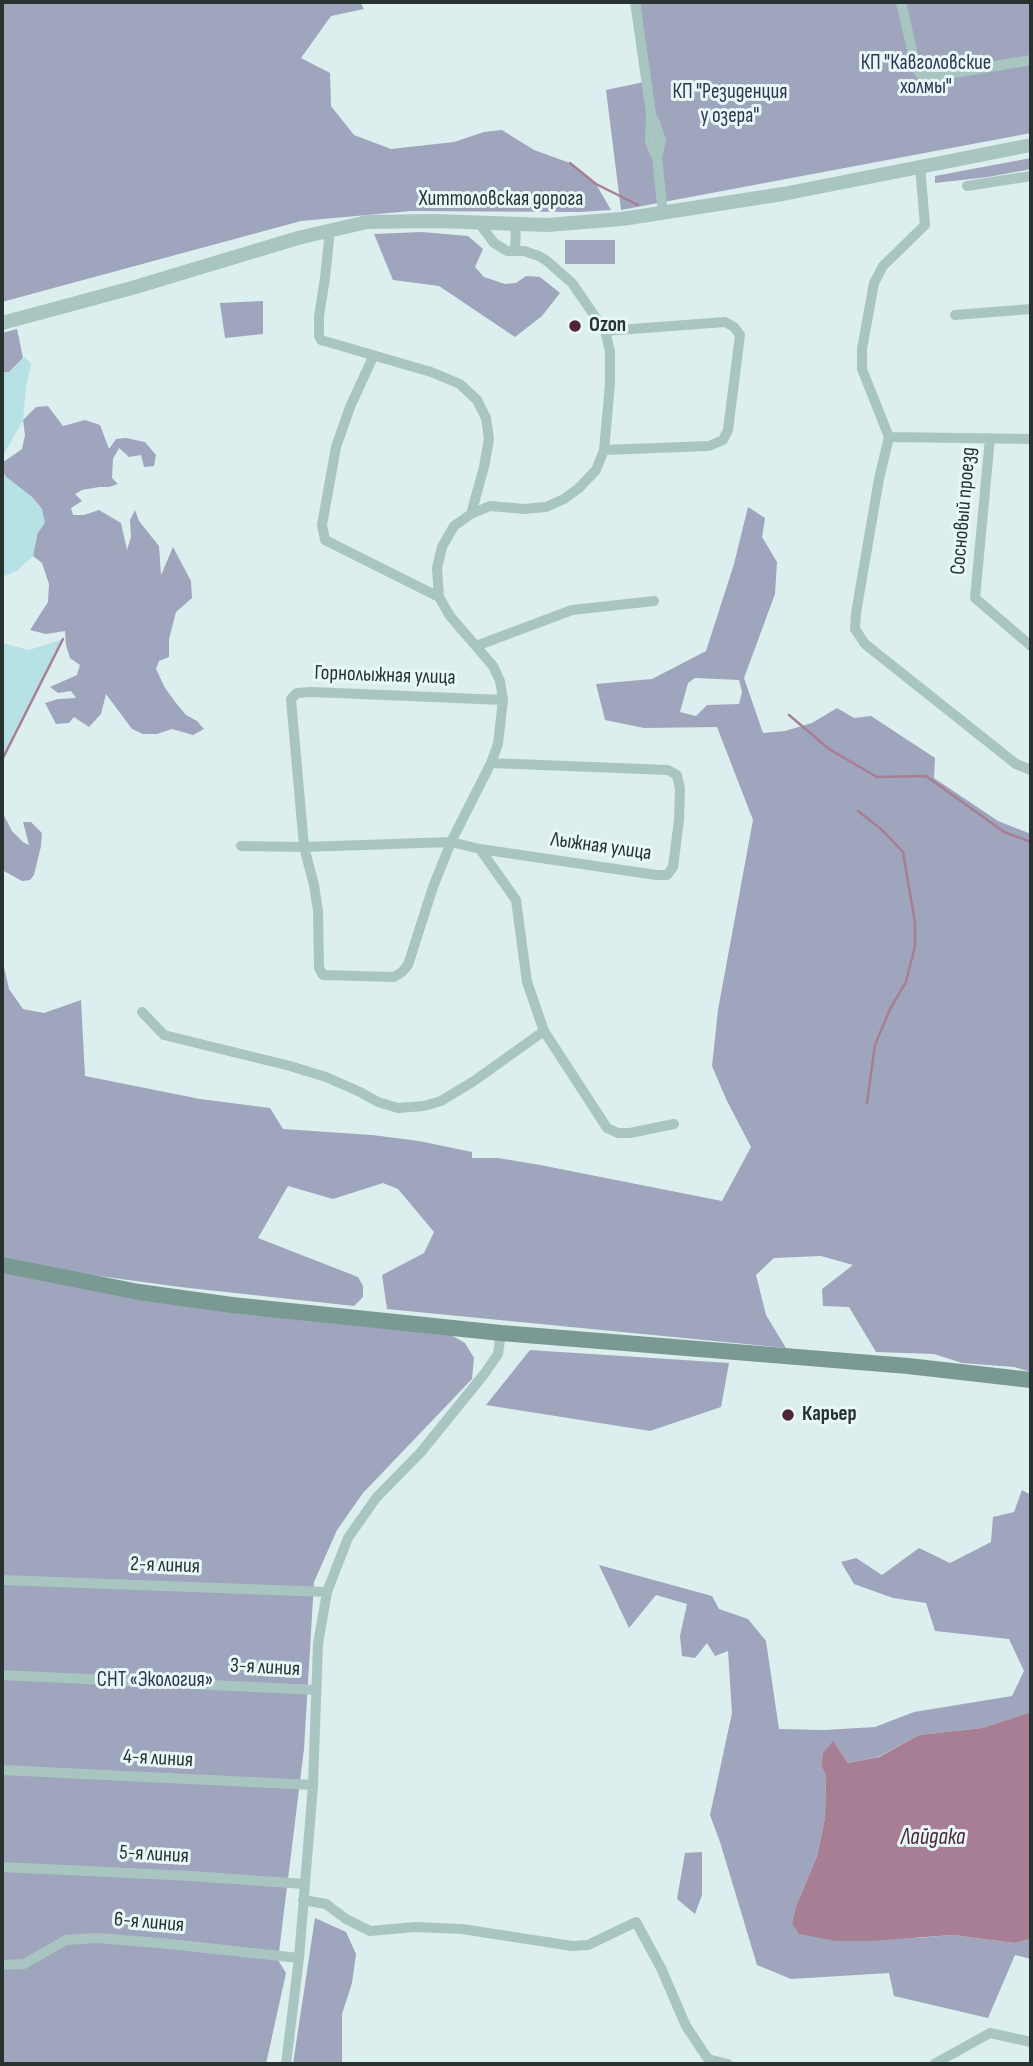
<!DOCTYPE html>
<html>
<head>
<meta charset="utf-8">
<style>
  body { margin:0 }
  #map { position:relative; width:1033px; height:2066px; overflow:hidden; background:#dcefee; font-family:"Sofia Sans Condensed",sans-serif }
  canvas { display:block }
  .frame { position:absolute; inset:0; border:4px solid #283331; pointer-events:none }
</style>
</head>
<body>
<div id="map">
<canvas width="1033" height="2066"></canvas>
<div class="frame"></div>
</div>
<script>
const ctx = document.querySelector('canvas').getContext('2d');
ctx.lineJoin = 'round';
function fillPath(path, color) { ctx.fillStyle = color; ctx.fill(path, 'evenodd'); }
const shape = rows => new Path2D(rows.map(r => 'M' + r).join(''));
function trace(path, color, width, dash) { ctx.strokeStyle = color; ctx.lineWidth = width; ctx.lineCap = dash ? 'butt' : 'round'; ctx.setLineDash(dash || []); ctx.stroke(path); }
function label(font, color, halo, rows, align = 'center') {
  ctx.font = font + ' "Sofia Sans Condensed",sans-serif'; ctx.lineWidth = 6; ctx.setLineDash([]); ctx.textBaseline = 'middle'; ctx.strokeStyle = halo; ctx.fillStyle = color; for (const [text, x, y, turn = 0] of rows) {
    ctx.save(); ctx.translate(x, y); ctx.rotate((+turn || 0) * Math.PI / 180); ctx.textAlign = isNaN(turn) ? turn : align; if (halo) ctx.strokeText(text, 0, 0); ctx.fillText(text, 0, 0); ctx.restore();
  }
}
const green = shape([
  [2,2,360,2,364,9,331,16,301,58,330,73,331,106,354,135,391,149,454,142,484,132,502,130,534,150,570,163,596,184,611,210,579,212,411,211,301,221,2,302],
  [640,2,1031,2,1031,133,621,210,606,90,649,81],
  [1031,158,1031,169,988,177,935,183,935,176],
  [422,232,468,236,483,249,475,267,484,277,505,284,516,283,526,276,540,277,560,293,542,316,515,337,439,286,393,280,374,234],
  [565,240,615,240,615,264,565,264],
  [263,301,263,334,225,338,220,303],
  [17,329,23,358,9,372,2,373,2,333],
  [48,406,63,426,85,420,100,425,109,449,116,439,126,438,145,442,156,455,154,466,144,467,141,455,129,457,119,448,113,459,112,478,118,484,109,487,99,487,82,490,75,494,82,501,71,508,73,515,84,515,99,510,121,523,127,550,131,537,130,520,135,510,139,521,159,546,161,575,173,547,191,581,192,598,176,612,169,639,169,657,159,661,156,669,165,688,176,703,186,715,197,721,204,729,193,735,172,729,157,734,143,734,132,729,106,694,101,714,89,727,74,717,69,723,56,724,45,703,58,699,76,698,71,691,58,693,50,687,77,675,80,665,70,658,66,645,65,631,46,634,30,630,48,602,49,584,42,563,33,556,42,509,32,497,6,477,2,471,2,463,22,449,25,435,23,420,36,407],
  [748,507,765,518,762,537,777,562,775,594,744,678,763,733,785,731,812,723,837,708,854,718,871,716,935,758,934,778,998,821,1031,834,1031,1372,1014,1367,962,1363,934,1354,876,1352,849,1307,823,1306,822,1289,853,1265,821,1256,774,1258,756,1275,766,1315,786,1348,387,1309,382,1275,424,1253,434,1232,398,1189,383,1183,333,1199,288,1186,258,1238,358,1277,363,1286,363,1297,354,1306,180,1287,40,1268,2,1260,2,967,4,967,9,989,23,1009,44,1013,81,1000,85,1076,200,1099,270,1108,283,1129,372,1135,419,1141,472,1152,472,1158,498,1158,540,1165,722,1201,751,1147,726,1099,712,1066,718,1010,753,820,717,727,644,728,605,720,596,684,652,679,706,651,734,564],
  [695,678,739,680,742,692,739,704,707,705,696,716,680,712,688,683],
  [2,812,12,831,23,842,29,845,23,822,31,822,42,833,41,846,34,875,30,880,22,881,2,870],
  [2,1269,451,1335,465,1343,474,1358,472,1379,363,1493,337,1530,314,1582,304,1749,278,1960,286,1973,266,2064,2,2064],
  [530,1350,729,1363,721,1407,650,1431,486,1405],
  [1022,1490,1031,1495,1031,1712,982,1728,919,1735,878,1757,848,1763,833,1742,823,1754,821,1766,826,1775,825,1818,817,1856,796,1906,792,1923,916,1938,953,1935,1014,1943,1031,1939,1031,1959,1015,1955,988,2018,894,1996,889,1973,791,1979,757,1965,720,1842,710,1815,732,1713,728,1651,715,1656,707,1643,695,1658,682,1656,680,1636,687,1604,656,1595,629,1628,599,1565,712,1596,719,1609,748,1619,766,1641,779,1729,824,1730,875,1727,914,1712,1012,1696,1024,1671,1009,1639,935,1631,926,1603,893,1598,854,1584,841,1562,856,1558,882,1575,919,1548,950,1563,991,1542,993,1517,1014,1512],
  [702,1852,702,1895,695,1914,677,1899,685,1853],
  [315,1918,346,1932,356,1954,352,1983,342,2014,342,2061,344,2064,293,2064]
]);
const sand = shape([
  [25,357,31,364,26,387,23,420,2,458,2,373,10,372],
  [2,471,6,477,32,497,42,509,45,523,37,534,33,556,17,571,2,577],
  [63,639,2,760,2,643,29,650]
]);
const water = shape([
  [1031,1712,1031,1939,1014,1943,953,1935,870,1941,836,1941,799,1934,792,1923,796,1906,817,1856,825,1818,826,1775,821,1766,823,1753,833,1741,848,1763,879,1757,919,1735,982,1728]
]);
const stream = shape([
  [570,163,596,184,638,205],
  [789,715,829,749,877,777,926,776,1004,832,1031,842],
  [2,760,63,639],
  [858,811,881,829,903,852,915,923,915,946,906,982,890,1009,875,1045,867,1103]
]);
const minor = shape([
  [635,2,651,113,650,142,657,158,663,213],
  [900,2,902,6,914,59,917,69,922,76,930,77,1031,60],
  [654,120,661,140,657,158],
  [920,166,925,225,883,266,874,283,862,349,862,369,889,437,879,479,856,613,855,629,865,644,1016,764,1031,770],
  [967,186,1031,176],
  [479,223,494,243,507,251,524,251,539,256,547,261,572,283,605,331,610,351,610,384,604,450,596,470,579,488,564,499,546,507,524,509,490,506,471,514,454,526,442,547,437,568,439,597,450,616,493,666,500,681,503,700,498,744,491,763,451,842,433,887,408,965,402,972,394,977,323,975,319,968,318,911,314,885,304,847,291,699,297,693,312,692,503,700],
  [328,231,329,240,325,278,319,316,319,336,321,340,431,372,460,384,477,400,486,418,489,439,484,467,471,514],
  [515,251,516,224],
  [955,315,1031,309],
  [373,357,350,407,336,447,322,525,325,540,439,597],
  [889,437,1031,439],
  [990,438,975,598,1031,646],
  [604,450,709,446,723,440,728,430,740,335,734,327,725,322,605,331],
  [476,646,572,610,654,601],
  [241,846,304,847,451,842,480,849,656,875,667,875,673,867,679,820,680,789,677,775,668,770,491,763],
  [480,849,516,900,527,982,544,1031,607,1128,618,1133,630,1133,674,1124],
  [142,1012,164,1035,290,1066,326,1077,360,1092,378,1102,398,1108,424,1106,441,1101,474,1081,544,1031],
  [2,1580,327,1592],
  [2,1675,316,1690],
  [2,1770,313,1785],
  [2,1867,192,1876,304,1884],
  [303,1900,326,1904,346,1919,370,1931,415,1927,462,1929,572,1946,588,1945,636,1922,661,1968,686,2026,708,2059,728,2064],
  [2,1965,24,1964,66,1940,97,1938,160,1943,299,1958],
  [286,2064,299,1958,313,1785,318,1644,327,1592,348,1538,376,1498,421,1452,485,1373,498,1354,501,1333],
  [934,2064,990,2033,1031,2042]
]);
const tertiary = shape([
  [2,323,132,288,298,238,367,222,436,221,547,225,622,219,783,194,1031,145]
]);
const secondary = shape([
  [2,1265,139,1292,232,1305,501,1333,908,1366,1031,1380]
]);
const markers = [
  [575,326,7,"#502339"],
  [788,1415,7,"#502339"]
];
const parkNames = [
  ["КП \"Кавголовские",926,64],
  ["холмы\"",926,88],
  ["КП \"Резиденция",730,93],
  ["у озера\"",730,117],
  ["СНТ «Экология»",155,1681]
];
const streetNames = [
  ["Хиттоловская дорога",501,200],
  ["Сосновый проезд",964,511,-85],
  ["Горнолыжная улица",385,676,2],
  ["Лыжная улица",601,847,8],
  ["2-я линия",165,1566,2],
  ["3-я линия",265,1668,3],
  ["4-я линия",158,1759,3],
  ["5-я линия",154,1855,3],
  ["6-я линия",149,1923,5]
];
const poiNames = [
  ["Ozon",589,326],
  ["Карьер",802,1415]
];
const waterNames = [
  ["Лайдака",933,1838]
];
fillPath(green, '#9ea5bc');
fillPath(sand, '#b6e2e6');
fillPath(water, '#a87e94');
trace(stream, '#a87e94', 2.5);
trace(minor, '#a9c5c2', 10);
trace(tertiary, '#a9c5c2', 14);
trace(secondary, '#7b9993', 16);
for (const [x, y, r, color] of markers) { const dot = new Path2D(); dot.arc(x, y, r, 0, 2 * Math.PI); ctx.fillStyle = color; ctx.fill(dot); trace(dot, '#e8f7f7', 2.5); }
label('21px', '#2f354f', '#e8f7f7', parkNames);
label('21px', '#283331', '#e8f7f7', streetNames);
label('bold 21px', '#283331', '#e8f7f7', poiNames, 'left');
label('italic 23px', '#502339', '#e8f7f7', waterNames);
</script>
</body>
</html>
